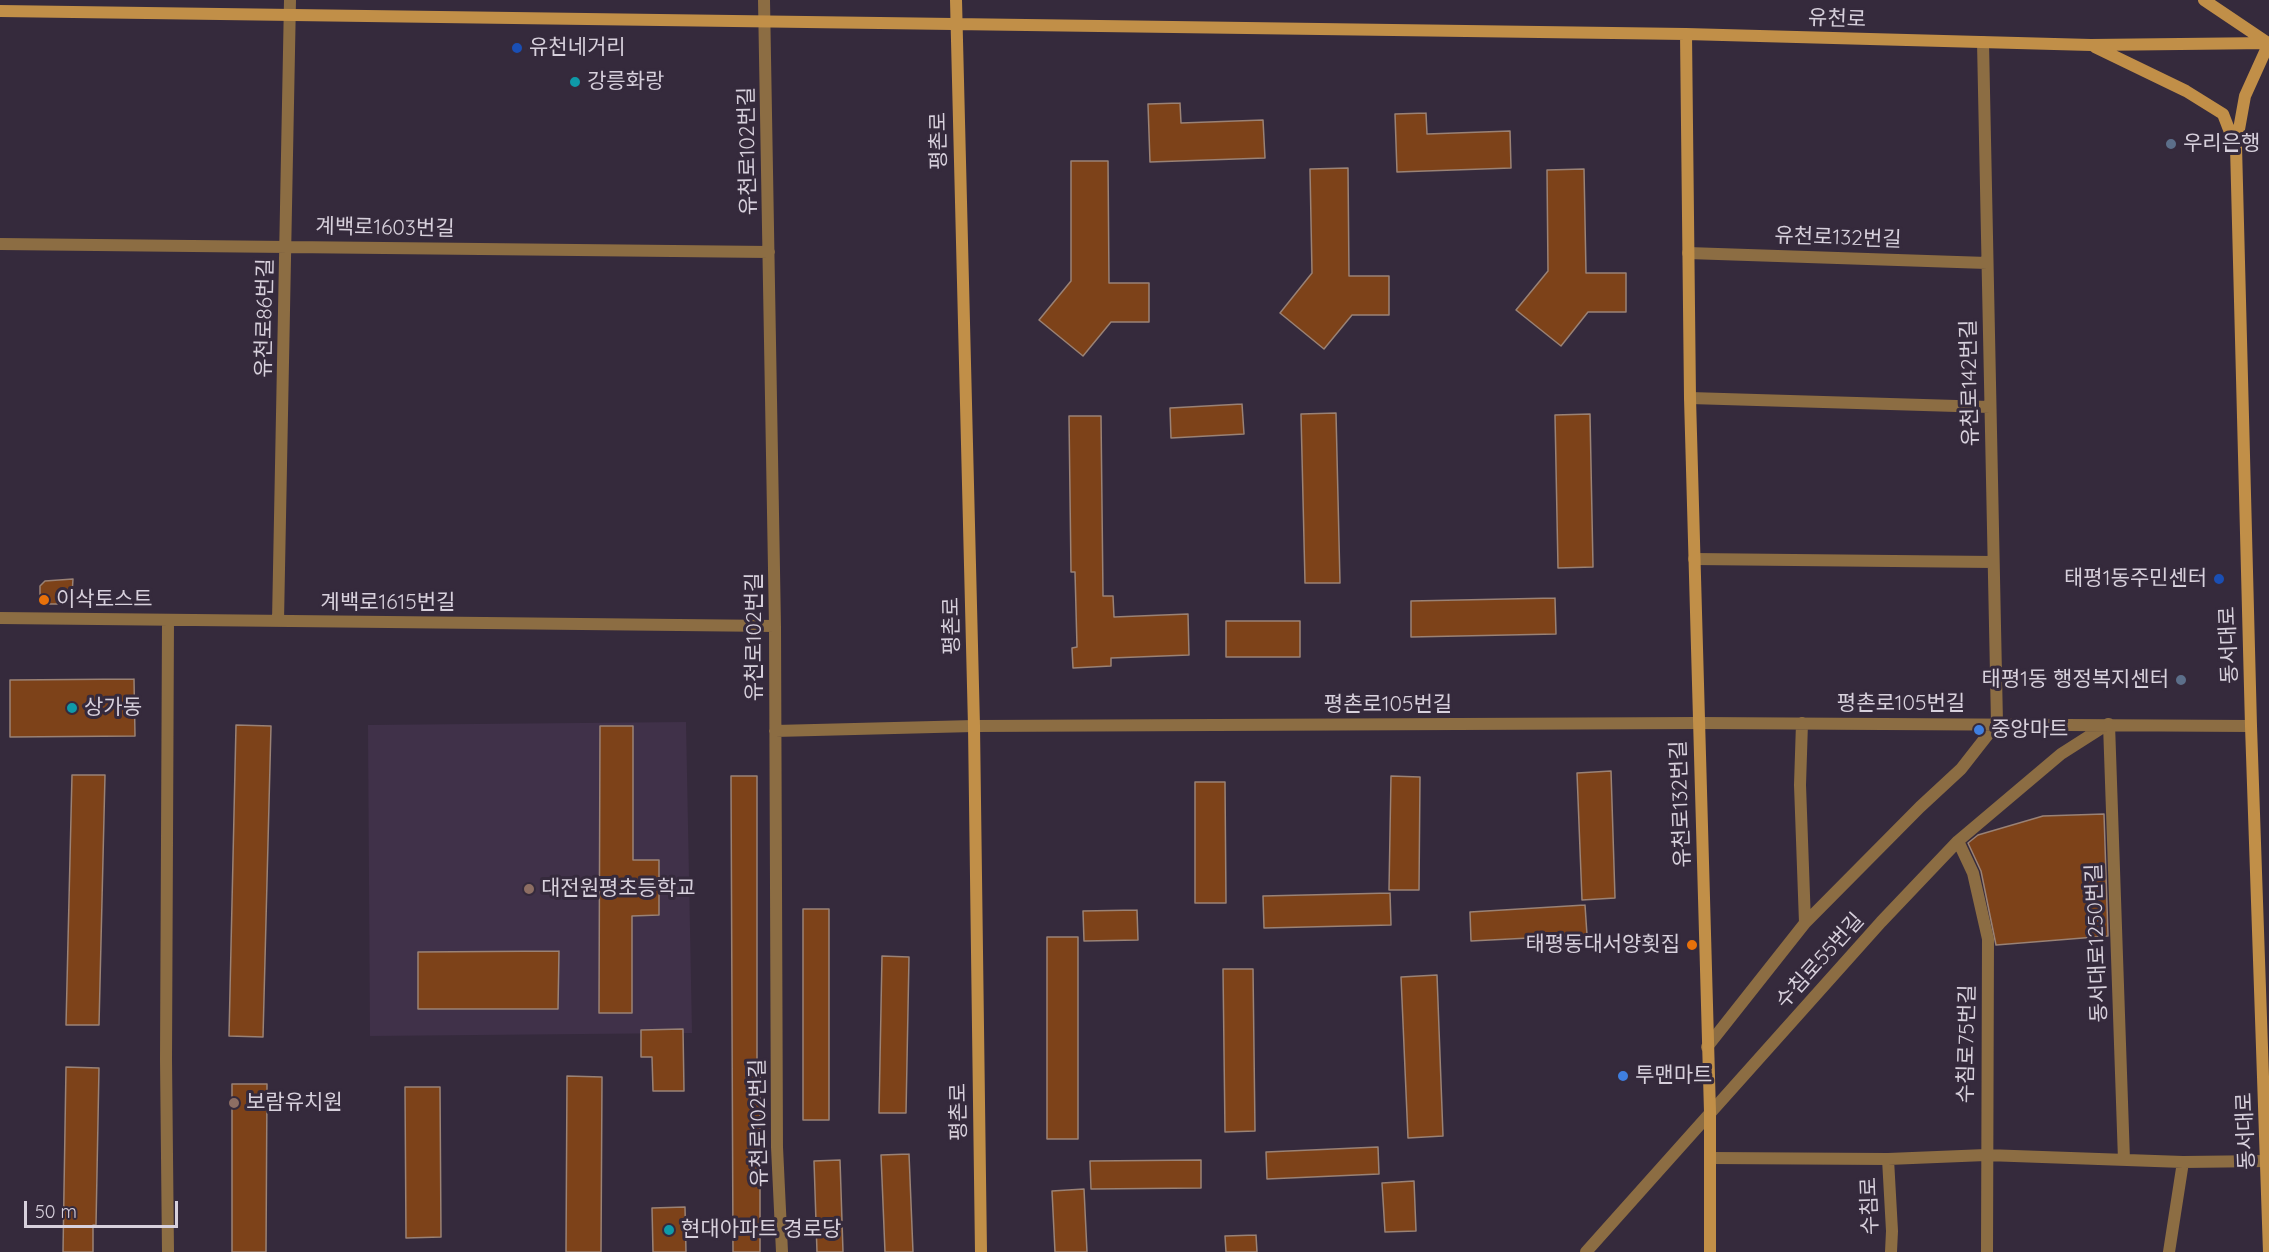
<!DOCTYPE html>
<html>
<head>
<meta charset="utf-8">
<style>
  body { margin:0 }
  #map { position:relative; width:2269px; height:1252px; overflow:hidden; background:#352a3c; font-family:Quicksand,sans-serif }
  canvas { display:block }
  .scale { position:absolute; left:24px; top:1201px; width:154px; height:27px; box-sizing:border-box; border:3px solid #d7d0dc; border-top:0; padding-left:8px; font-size:18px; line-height:21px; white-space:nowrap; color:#d7d0dc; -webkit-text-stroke:4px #352a3c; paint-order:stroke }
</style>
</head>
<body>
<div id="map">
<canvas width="2269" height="1252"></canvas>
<div class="scale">50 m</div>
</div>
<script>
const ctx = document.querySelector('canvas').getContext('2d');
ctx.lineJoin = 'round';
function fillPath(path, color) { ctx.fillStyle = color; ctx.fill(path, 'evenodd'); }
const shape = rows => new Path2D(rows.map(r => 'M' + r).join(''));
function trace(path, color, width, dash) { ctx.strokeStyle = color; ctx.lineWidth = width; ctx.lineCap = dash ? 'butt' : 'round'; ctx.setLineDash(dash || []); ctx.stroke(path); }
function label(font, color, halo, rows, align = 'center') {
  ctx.font = font + ' Quicksand,"Noto Sans KR",sans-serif'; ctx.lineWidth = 6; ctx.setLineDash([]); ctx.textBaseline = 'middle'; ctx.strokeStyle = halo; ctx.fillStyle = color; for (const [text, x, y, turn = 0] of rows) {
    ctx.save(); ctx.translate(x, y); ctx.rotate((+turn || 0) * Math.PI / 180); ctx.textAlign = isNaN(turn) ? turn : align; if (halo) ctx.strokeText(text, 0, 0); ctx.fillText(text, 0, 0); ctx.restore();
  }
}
const built = shape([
  [686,722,692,1033,370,1036,368,725]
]);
const building = shape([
  [1180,103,1181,123,1263,120,1265,158,1150,162,1148,104,1180,103],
  [1426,113,1427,134,1510,131,1511,168,1397,172,1395,114,1426,113],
  [1071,161,1108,161,1109,283,1149,283,1149,322,1111,322,1083,356,1039,320,1071,281,1071,161],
  [1348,168,1349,276,1389,276,1389,315,1352,315,1324,349,1280,313,1312,273,1310,169,1348,168],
  [1584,169,1586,273,1626,273,1626,312,1588,312,1561,346,1516,310,1548,271,1547,170,1584,169],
  [1242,404,1244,434,1171,438,1170,408,1242,404],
  [1336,413,1340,583,1305,583,1301,414,1336,413],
  [1590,414,1593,567,1558,568,1555,415,1590,414],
  [1069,416,1101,416,1103,596,1113,596,1114,617,1188,614,1189,655,1111,658,1111,666,1073,668,1072,648,1077,647,1075,572,1071,572,1069,416],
  [73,579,72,594,63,604,40,604,40,586,45,581,73,579],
  [1555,598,1556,634,1411,637,1411,601,1555,598],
  [1226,621,1300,621,1300,657,1226,657,1226,621],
  [134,679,135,736,10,737,10,680,134,679],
  [236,725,271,726,263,1037,229,1036,236,725],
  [600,726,633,726,633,860,659,860,659,915,632,916,632,1013,599,1013,600,726],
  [1611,771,1615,898,1582,900,1577,773,1611,771],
  [72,775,105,775,99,1025,66,1025,72,775],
  [731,776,757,776,757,1062,760,1062,760,1252,733,1252,731,776],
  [1391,776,1420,777,1419,890,1389,890,1391,776],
  [1195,782,1225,782,1226,903,1195,903,1195,782],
  [2104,814,2108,936,1996,945,1981,871,1968,843,1978,835,2043,816,2104,814],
  [1390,893,1391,925,1264,928,1263,896,1390,893],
  [1585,905,1587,935,1471,941,1470,912,1585,905],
  [803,909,829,909,829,1120,803,1120,803,909],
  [1137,910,1138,940,1084,941,1083,911,1137,910],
  [1047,937,1078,937,1078,1139,1047,1139,1047,937],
  [559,951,558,1009,418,1009,418,952,559,951],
  [882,956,909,957,906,1113,879,1113,882,956],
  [1223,969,1253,969,1255,1131,1225,1132,1223,969],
  [1437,975,1443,1136,1408,1138,1401,977,1437,975],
  [683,1029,684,1091,653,1091,652,1057,641,1057,641,1030,683,1029],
  [66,1067,99,1068,96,1225,93,1225,93,1252,63,1252,66,1067],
  [567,1076,602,1077,601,1252,566,1252,567,1076],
  [232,1084,267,1084,266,1252,232,1252,232,1084],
  [405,1087,440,1087,441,1237,406,1238,405,1087],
  [1378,1147,1379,1174,1267,1179,1266,1152,1378,1147],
  [909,1154,913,1252,885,1252,881,1155,909,1154],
  [840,1160,843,1252,817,1252,814,1161,840,1160],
  [1201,1160,1201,1188,1091,1189,1090,1161,1201,1160],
  [1414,1181,1416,1231,1385,1232,1382,1183,1414,1181],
  [1084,1189,1087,1252,1055,1252,1052,1191,1084,1189],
  [685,1207,686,1252,653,1252,652,1208,685,1207],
  [1256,1235,1257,1252,1226,1252,1225,1236,1256,1235]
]);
const street = shape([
  [764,0,775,626,777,1147,782,1252],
  [0,244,769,252],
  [1688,253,1987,263],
  [1690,398,1990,407],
  [1694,559,1993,562],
  [0,618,775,626],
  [168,620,166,1059,168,1252],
  [278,621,290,0],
  [1802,723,1800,785,1805,923],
  [2109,724,2124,1160],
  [775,731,974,726,1699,723,2251,726],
  [1958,841,1973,873,1988,939,1987,1252],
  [1707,1047,1805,923,1920,807,1961,769,1997,723,1983,42],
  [1710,1158,1888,1159,1986,1155,2183,1162,2267,1161],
  [1888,1159,1892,1231,1891,1252],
  [1586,1252,1881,922,1958,841,2061,754,2108,724],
  [2169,1252,2183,1162]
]);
const secondary = shape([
  [956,0,974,726,981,1252],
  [2204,0,2268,43],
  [0,11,1686,34,2091,45,2269,43],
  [1686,34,1690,398,1710,1112,1710,1252],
  [2095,47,2186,91,2223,114,2235,145],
  [2269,1252,2251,726,2236,146,2245,96,2269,43]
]);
const markers = [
  [517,48,6,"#1a4fb4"],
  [575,82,6,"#0f9aa8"],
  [2171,144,6,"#5c6f8a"],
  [2219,579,6,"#1a4fb4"],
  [44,600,6,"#e8710a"],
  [2181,680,6,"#5c6f8a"],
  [72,708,6,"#0f9aa8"],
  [1979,730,6,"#3f7fe0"],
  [529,889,6,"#8d6e63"],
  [1692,945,6,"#e8710a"],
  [1623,1076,6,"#3f7fe0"],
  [234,1103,6,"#8d6e63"],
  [669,1230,6,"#0f9aa8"]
];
const streetNames = [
  ["유천로",1837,19,2],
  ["평촌로",939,141,-91],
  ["유천로102번길",748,151,-91],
  ["계백로1603번길",385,228,1],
  ["유천로132번길",1838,238,2],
  ["유천로86번길",265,318,-89],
  ["유천로142번길",1970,383,-91],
  ["계백로1615번길",388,603],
  ["평촌로",952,626,-91],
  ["유천로102번길",755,637,-90],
  ["동서대로",2229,645,-92],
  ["평촌로105번길",1901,704],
  ["평촌로105번길",1388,705],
  ["유천로132번길",1681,804,-92],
  ["동서대로1250번길",2097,943,-92],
  ["수침로55번길",1820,961,-48],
  ["수침로75번길",1967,1044,-89],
  ["평촌로",959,1112,-91],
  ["유천로102번길",759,1123,-91],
  ["동서대로",2246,1131,-92],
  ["수침로",1870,1206,-92]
];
const poiNames = [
  ["유천네거리",529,48],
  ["강릉화랑",587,82],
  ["우리은행",2183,144],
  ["태평1동주민센터",2207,579,"right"],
  ["이삭토스트",56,600],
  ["태평1동 행정복지센터",2169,680,"right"],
  ["상가동",84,708],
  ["중앙마트",1991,730],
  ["대전원평초등학교",541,889],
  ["태평동대서양횟집",1680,945,"right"],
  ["투맨마트",1635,1076],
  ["보람유치원",246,1103],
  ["현대아파트 경로당",681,1230]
];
fillPath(built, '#403149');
fillPath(building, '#7d4219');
trace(building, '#9a8275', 1.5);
trace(street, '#8c6d43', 12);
trace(secondary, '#c18f48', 12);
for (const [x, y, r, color] of markers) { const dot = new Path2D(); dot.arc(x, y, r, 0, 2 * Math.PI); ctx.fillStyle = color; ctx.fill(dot); trace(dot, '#352a3c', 2); }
label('21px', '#d7d0dc', '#352a3c', streetNames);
label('21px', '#d7d0dc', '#352a3c', poiNames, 'left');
</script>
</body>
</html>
